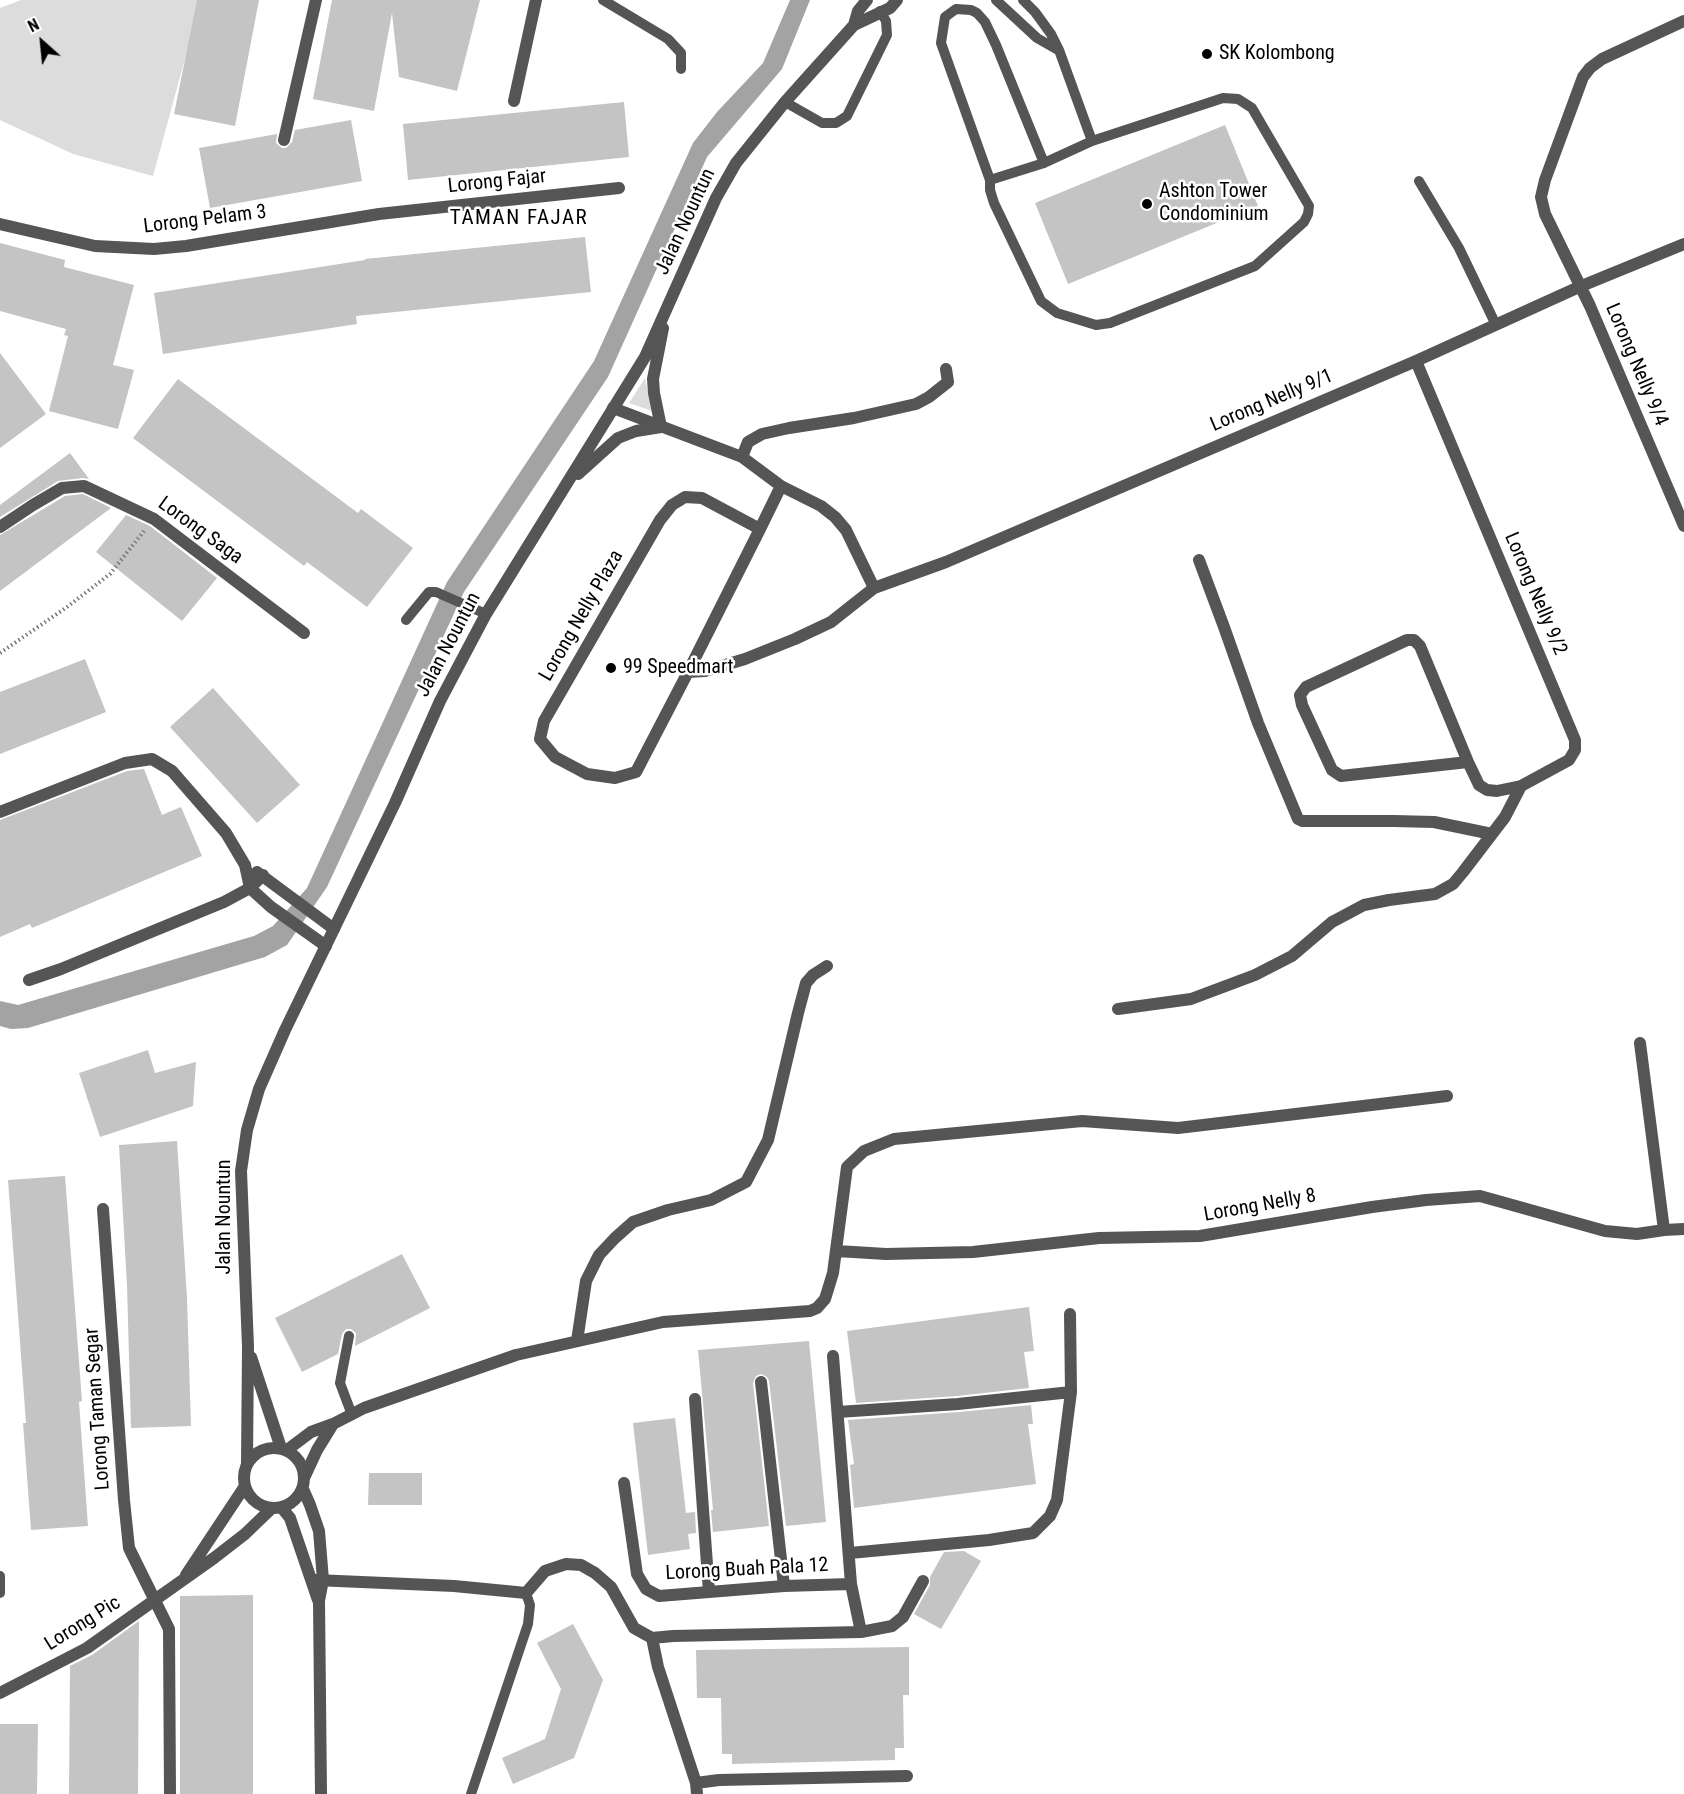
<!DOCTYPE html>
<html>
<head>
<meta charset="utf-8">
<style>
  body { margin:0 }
  #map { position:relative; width:1684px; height:1794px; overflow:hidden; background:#fff; font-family:"Roboto Condensed",sans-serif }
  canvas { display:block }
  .north { position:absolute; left:12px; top:12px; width:60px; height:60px; -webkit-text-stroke:4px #fff; paint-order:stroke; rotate:333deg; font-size:16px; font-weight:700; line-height:24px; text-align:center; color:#000 }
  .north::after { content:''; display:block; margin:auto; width:21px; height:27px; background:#000; clip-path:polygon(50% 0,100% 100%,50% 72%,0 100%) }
</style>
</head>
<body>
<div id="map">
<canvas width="1684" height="1794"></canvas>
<div class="north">N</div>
</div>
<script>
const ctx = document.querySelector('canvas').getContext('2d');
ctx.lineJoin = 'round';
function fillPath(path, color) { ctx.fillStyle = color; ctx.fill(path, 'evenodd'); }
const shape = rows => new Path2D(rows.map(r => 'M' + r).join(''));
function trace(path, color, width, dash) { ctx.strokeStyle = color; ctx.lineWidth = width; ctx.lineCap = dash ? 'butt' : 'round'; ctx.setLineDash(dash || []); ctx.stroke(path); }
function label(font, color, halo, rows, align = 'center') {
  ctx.font = font + ' "Roboto Condensed",sans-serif'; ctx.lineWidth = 5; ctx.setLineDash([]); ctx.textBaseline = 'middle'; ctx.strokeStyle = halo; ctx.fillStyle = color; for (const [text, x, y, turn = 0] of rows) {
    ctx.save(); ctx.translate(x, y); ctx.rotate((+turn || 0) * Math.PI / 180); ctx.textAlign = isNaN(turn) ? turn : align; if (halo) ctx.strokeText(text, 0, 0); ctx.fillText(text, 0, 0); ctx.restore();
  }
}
const green = shape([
  [21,0,201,0,153,176,73,154,0,120,0,8],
  [645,378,652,411,629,403]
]);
const water = shape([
  [790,0,810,0,782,69,707,157,608,377,464,592,327,887,287,945,265,957,28,1028,11,1029,0,1026,0,1001,18,1005,254,936,273,926,307,888,447,582,594,361,693,143,717,112,763,63]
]);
const building = shape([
  [197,0,259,0,235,126,174,114],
  [332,0,480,0,457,91,399,77,392,13,374,111,313,99],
  [624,102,629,157,408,180,403,124],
  [351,120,362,181,210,208,199,148,277,134,276,143,282,148,286,148,292,142,295,130],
  [1225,125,1258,206,1068,284,1035,203],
  [585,237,591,292,356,316,357,324,163,354,154,293,365,260,365,259],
  [0,243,65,260,64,267,134,285,113,365,134,370,118,429,49,411,68,336,64,335,66,329,0,311],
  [0,353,46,414,0,448],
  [178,379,358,513,361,509,413,548,367,607,307,562,304,566,133,438],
  [70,453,89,479,83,478,58,481,0,517,0,505],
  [83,494,111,508,0,591,0,535,65,496],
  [126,515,150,526,217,578,182,621,96,552],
  [85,659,106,712,0,754,0,692],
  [213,688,300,785,257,823,170,727],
  [144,769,162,815,181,807,202,856,32,928,30,924,0,937,0,820,127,771],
  [148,1050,155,1073,196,1062,193,1106,100,1137,79,1073],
  [177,1141,187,1298,191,1426,131,1428,127,1285,119,1145],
  [65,1176,82,1401,79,1402,88,1526,31,1530,23,1423,26,1423,8,1180],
  [402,1254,430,1308,355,1346,356,1333,351,1329,346,1329,342,1334,338,1354,302,1372,275,1318],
  [1029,1307,1034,1351,1024,1352,1029,1388,957,1396,856,1403,847,1331],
  [809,1341,826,1522,786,1526,769,1381,767,1377,761,1374,756,1376,753,1383,769,1526,713,1532,711,1510,713,1510,698,1350],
  [1031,1405,1033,1424,1028,1424,1036,1484,854,1508,850,1465,854,1464,848,1420,959,1412],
  [675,1418,686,1513,695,1512,696,1533,688,1534,690,1549,648,1555,633,1423],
  [369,1473,422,1473,422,1505,368,1505],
  [964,1551,981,1561,941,1629,914,1614,930,1585,930,1577,944,1552],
  [253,1595,253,1794,180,1794,180,1596],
  [139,1621,138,1794,69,1794,70,1666,92,1655],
  [573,1624,603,1680,574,1758,513,1784,502,1758,545,1739,561,1689,537,1643],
  [909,1647,909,1695,903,1695,904,1748,895,1748,895,1760,732,1764,732,1754,722,1754,721,1698,697,1698,696,1650],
  [0,1724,38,1724,37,1794,0,1794]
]);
const path = shape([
  [0,653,67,607,110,574,144,531]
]);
const service = shape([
  [603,0,668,39,681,53,681,69],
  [996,0,1037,38,1058,50],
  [1023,0,1035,12,1051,34,1059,50,1092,141],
  [785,102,822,123,836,123,847,116,887,35,886,21,880,11],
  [990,180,1044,163,1092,141,1223,98,1238,99,1252,108,1309,206,1308,214,1304,222,1255,266,1110,323,1096,325,1057,313,1041,301,994,203,990,190,990,180,941,43,945,17,956,9,971,10,977,13,985,22,996,45,1044,163],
  [1419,181,1459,248,1496,325],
  [406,620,429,592,436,592,486,614],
  [349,1336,340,1383,352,1415],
  [0,1576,0,1593],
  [471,1794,528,1624,530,1605,526,1593]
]);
const minor = shape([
  [1684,21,1602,59,1590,68,1583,77,1545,180,1541,197,1545,214,1590,306,1684,526],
  [514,101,536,0],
  [284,140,316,0],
  [0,224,95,246,154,249,186,246,379,214,619,188],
  [1416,361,1575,740,1575,750,1569,760,1521,786,1497,791,1487,790,1479,785,1468,762,1420,646,1414,640,1407,640,1306,687,1300,695,1302,705,1332,770,1341,776,1468,762],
  [613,408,742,457,781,486,821,506,835,517,846,530,874,588],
  [742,457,748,442,762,434,789,428,854,418,916,404,929,397,948,382,946,369],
  [0,527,33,505,62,488,84,486,154,519,304,633],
  [760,529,702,498,685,497,672,505,660,520,544,721,540,739,555,757,587,774,615,778,636,772,688,672,760,529,781,486],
  [1199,560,1224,627,1258,723,1298,819,1302,821,1394,821,1434,822,1492,834],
  [688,672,705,671,745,659,795,639,831,622,874,588,946,562,1416,361,1579,287,1684,244],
  [0,812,125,763,152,759,172,771,226,833,245,865,250,888,271,907,326,946],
  [257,872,334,929],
  [29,980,61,969,224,902,250,888,263,875],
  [1118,1009,1191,999,1255,975,1292,956,1332,922,1364,905,1389,900,1435,894,1453,884,1463,872,1505,817,1521,786],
  [1640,1043,1664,1230],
  [103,1209,124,1500,129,1548,169,1629,170,1794],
  [837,1251,886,1254,973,1252,1099,1238,1200,1236,1372,1207,1426,1200,1480,1196,1605,1231,1637,1234,1664,1230,1684,1229],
  [577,1341,586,1281,599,1255,615,1238,633,1222,668,1210,711,1200,746,1182,768,1140,798,1013,806,983,813,975,827,966],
  [833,1356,851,1584,861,1632],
  [761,1382,784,1586],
  [695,1399,709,1592],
  [838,1412,958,1404,1071,1392],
  [287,1450,311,1432,333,1424,364,1408,516,1355,663,1322,810,1311,817,1308,825,1299,833,1273,847,1167,864,1151,894,1139,1082,1121,1178,1128,1447,1096],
  [305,1476,317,1450,333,1424],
  [624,1483,637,1574,646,1589,659,1596,784,1586,851,1584],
  [850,1553,989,1540,1033,1533,1050,1516,1057,1500,1071,1392,1070,1314],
  [315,1580,454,1586,526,1593,545,1571,566,1564,581,1565,595,1573,611,1587,634,1628,652,1638,658,1667,696,1783,697,1794],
  [652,1638,673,1636,861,1632,892,1626,903,1617,923,1581],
  [696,1783,719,1780,907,1776]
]);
const tertiary = shape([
  [854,25,858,11,867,0],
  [578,474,618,438,636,431,661,427,654,393,653,379,663,328],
  [251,1357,281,1448],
  '244 1478a30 30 0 1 1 60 0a30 30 0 1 1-60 0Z',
  [247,1463,248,1347,241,1171,247,1130,259,1089,285,1030,395,803,440,701,486,614,645,357,716,198,736,163,785,102,854,25,890,8,897,0],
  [303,1489,310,1505,319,1531,323,1580,319,1601,321,1794],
  [282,1508,290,1518,318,1600],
  [186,1575,245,1486],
  [0,1693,87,1648,214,1558,245,1534,272,1508]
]);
const markers = [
  [1207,54,6,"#000"],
  [1147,204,6,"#000"],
  [611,668,6,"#000"]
];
const poiNames = [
  ["SK Kolombong",1219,54],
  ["Ashton Tower",1159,192],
  ["Condominium",1159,215],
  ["99 Speedmart",623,668]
];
const streetNames = [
  ["Lorong Fajar",497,182,-6],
  ["Lorong Pelam 3",205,220,-7],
  ["Jalan Nountun",686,222,-65],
  ["Lorong Nelly 9/4",1636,365,67],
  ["Lorong Nelly 9/1",1272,401,-23],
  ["Lorong Saga",200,531,36],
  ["Lorong Nelly 9/2",1535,594,67],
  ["Lorong Nelly Plaza",582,616,-60],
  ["Jalan Nountun",449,645,-62],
  ["Lorong Nelly 8",1260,1206,-10],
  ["Jalan Nountun",225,1217,-90],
  ["Lorong Taman Segar",98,1409,-94],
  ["Lorong Buah Pala 12",747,1570,-3],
  ["Lorong Pic",83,1624,-32]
];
const neighbourhoodNames = [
  ["TAMAN FAJAR",519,219]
];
fillPath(green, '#dcdcdc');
fillPath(water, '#a3a3a3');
fillPath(building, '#c4c4c4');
trace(path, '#777', 4, [1.5, 3]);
trace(service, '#555', 10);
trace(minor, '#555', 12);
trace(tertiary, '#555', 12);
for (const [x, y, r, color] of markers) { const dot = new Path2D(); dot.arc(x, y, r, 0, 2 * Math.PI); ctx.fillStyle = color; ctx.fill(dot); trace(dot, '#fff', 2); }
label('20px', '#000', '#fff', poiNames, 'left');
label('20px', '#000', '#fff', streetNames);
ctx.letterSpacing = '1.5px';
label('21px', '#000', '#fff', neighbourhoodNames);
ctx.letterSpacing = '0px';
</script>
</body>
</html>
